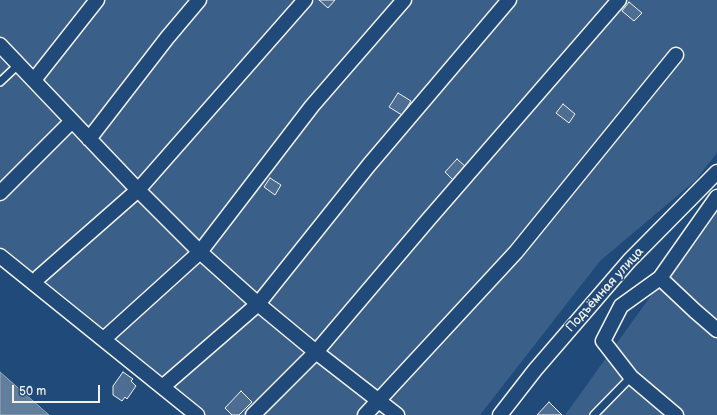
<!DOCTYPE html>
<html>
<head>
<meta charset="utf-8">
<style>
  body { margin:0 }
  #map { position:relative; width:717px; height:415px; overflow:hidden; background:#1f4a7a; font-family:"Balsamiq Sans",sans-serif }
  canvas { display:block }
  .scale { position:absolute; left:12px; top:385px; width:88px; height:18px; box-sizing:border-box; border:2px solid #f4f1e8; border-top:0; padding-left:5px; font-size:12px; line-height:14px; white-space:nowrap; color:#f4f1e8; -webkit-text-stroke:3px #1f4a7a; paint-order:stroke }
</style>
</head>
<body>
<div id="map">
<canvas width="717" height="415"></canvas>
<div class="scale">50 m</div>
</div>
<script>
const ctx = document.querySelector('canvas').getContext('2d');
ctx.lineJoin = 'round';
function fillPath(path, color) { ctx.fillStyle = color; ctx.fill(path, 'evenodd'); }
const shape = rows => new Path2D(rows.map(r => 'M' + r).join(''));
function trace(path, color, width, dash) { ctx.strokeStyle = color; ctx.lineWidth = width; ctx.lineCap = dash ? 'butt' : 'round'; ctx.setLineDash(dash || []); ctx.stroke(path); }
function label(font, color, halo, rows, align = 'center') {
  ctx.font = font + ' "Balsamiq Sans",sans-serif'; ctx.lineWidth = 3; ctx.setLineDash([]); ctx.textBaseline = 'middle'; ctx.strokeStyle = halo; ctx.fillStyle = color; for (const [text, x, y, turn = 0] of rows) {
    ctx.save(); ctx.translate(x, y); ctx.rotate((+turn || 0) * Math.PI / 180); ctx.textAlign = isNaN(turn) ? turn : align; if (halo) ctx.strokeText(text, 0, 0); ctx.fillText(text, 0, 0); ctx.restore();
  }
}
const green = shape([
  [0,0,717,0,717,153,695,181,600,261,480,415,192,415,0,257],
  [717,204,717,415,565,415]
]);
const water = shape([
  [0,372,49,415,0,415,0,372]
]);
const building = shape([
  [319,0,335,0,328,8,319,0],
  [629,2,642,13,634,21,622,11,629,2],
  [398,93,411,101,402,115,389,107,398,93],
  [563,104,575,114,569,123,556,113,563,104],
  [457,159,467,168,455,182,445,172,457,159],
  [270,178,281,185,275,195,264,187,270,178],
  [123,372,133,379,131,381,136,386,127,399,125,397,122,401,113,395,113,386,123,372],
  [241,391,252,402,239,415,232,415,225,408,241,391],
  [549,402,562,415,537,415,549,402]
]);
const lane = shape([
  [0,82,18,65],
  [594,415,631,377]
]);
const street = shape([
  [0,45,138,190,200,252,258,304,316,352,397,415],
  [34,80,97,0],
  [89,139,167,38,199,0],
  [0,193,72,121],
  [0,256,197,415],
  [39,277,138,190,305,0],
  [660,278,695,311,717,330],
  [106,337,200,252,312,106,404,0],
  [167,383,258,304,369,165,509,0],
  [253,415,316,352,428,220,619,0],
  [365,415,516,252,676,55],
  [500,415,535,370,629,261,717,172],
  [676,415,631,377,603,341,621,306,660,278,717,197]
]);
const streetNames = [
  ["Подъёмная улица",605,290,-48]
];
fillPath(green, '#3a5f88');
fillPath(water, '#627e9d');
trace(water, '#9cacbb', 1);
fillPath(building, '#4d6e92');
trace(building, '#f4f1e8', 1);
trace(lane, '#f4f1e8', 10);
trace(street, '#f4f1e8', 17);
trace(lane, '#1f4a7a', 7);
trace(street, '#1f4a7a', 14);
label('13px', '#f4f1e8', '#1f4a7a', streetNames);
</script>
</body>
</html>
